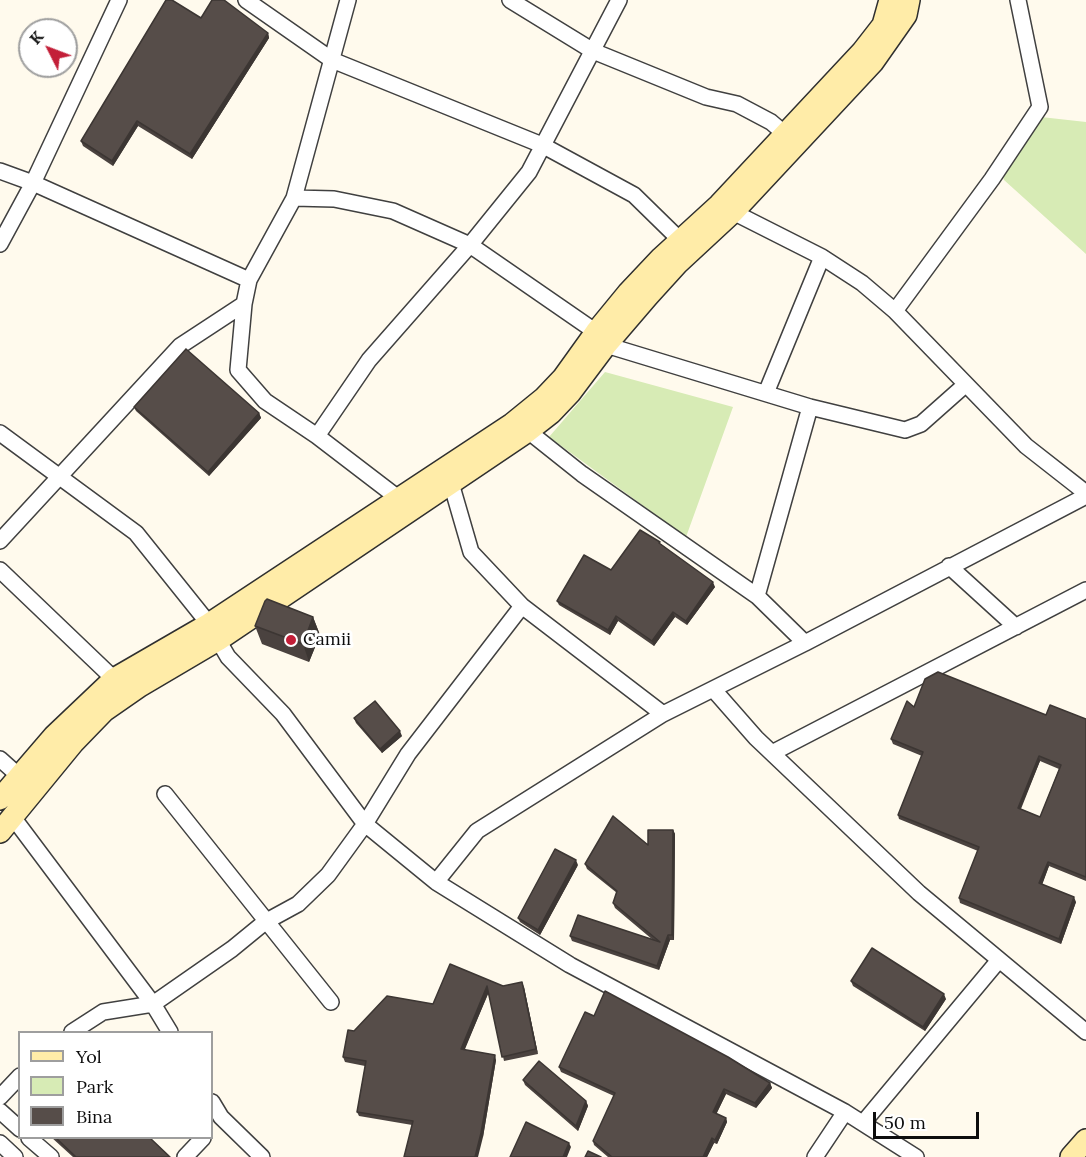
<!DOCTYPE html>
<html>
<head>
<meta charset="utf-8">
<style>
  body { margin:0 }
  #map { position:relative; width:1086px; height:1157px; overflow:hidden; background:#fffaed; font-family:Lora,serif }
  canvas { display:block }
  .legend { position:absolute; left:18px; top:1031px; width:195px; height:108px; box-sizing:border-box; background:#fff; border:2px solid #9e9e9e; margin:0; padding:8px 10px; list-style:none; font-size:18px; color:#0d0d0d }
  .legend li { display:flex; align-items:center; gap:12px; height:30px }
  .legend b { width:30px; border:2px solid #9e9e9e }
  .north { position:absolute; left:18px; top:18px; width:60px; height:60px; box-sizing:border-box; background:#fff; border:2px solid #9e9e9e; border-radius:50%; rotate:312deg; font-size:16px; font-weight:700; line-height:24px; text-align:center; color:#0d0d0d }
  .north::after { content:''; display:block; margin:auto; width:21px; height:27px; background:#c31f38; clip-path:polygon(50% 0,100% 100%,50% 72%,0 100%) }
  .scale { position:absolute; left:873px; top:1112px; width:106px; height:27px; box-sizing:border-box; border:3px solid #0d0d0d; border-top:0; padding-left:8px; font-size:18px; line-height:21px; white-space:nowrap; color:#0d0d0d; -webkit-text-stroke:4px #fff; paint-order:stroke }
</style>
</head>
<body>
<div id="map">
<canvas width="1086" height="1157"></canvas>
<ul class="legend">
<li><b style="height:8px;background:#ffeca8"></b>Yol</li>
<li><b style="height:16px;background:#d7ebb5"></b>Park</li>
<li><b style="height:16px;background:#564d49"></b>Bina</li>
</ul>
<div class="north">K</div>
<div class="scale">50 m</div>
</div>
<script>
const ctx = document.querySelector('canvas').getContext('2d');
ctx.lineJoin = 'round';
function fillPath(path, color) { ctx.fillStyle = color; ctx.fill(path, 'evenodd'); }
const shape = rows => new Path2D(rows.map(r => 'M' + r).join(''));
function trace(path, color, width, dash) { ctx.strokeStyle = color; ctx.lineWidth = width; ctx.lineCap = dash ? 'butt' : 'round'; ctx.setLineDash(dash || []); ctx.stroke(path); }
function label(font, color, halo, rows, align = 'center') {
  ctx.font = font + ' Lora,serif'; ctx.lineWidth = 6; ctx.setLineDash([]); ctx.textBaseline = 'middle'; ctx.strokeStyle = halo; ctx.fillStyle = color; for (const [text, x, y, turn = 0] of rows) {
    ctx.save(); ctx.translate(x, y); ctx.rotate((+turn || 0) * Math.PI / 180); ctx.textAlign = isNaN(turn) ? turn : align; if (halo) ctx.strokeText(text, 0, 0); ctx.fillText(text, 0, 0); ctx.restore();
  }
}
const green = shape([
  [1041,117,1086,122,1086,254,1004,180,1002,173],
  [605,372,733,407,686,537,549,437]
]);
const street = shape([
  [246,0,332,60,542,145,634,195,680,240],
  [510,0,593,51,706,97,737,104,771,122,785,134],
  [0,171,33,183,249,280],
  [294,198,348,0],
  [733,212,822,257,862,283,895,311,1026,446,1086,493],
  [0,244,33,183,119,0],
  [244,304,238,370,265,401,317,436,398,498],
  [895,311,992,179,1040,107,1018,0],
  [606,345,810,407,905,430,921,424,965,385],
  [766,393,822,257],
  [528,431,582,474,757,596,805,643,1086,496],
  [0,433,136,533,209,624],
  [317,436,369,360,470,245,529,172,619,0],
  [0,541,180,346,244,304,249,280,294,198,334,199,393,211,470,245,596,332],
  [949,566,1016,627],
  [0,570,114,679],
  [757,596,810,407],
  [522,606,663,714,805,643],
  [218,640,228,657,283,714,365,824,436,882,477,831,663,714],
  [713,689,756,738,919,893,1086,1032],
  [772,753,1086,590],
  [0,759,19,776],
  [165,794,331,1002],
  [12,816,153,1004,170,1032],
  [436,882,570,965,845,1112,916,1157],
  [72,1032,103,1012,153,1004,232,949,265,922,298,904,328,875,365,824,408,754,522,606,471,552,451,483],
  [0,1097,20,1076],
  [212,1102,221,1117,262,1157],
  [0,1111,20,1129],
  [863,1123,999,960],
  [29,1138,51,1157],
  [0,1143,15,1157],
  [185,1157,203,1138],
  [815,1157,845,1112]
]);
const secondary = shape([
  [0,799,54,736,114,679,209,624,512,424,544,398,563,378,596,332,628,293,661,258,719,205,862,52,883,25,890,0],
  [0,832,73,743,104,711,140,686,218,640,528,431,551,413,570,393,606,345,648,296,678,263,733,212,873,62,906,15,909,0],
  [1071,1157,1086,1140]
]);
const wall = shape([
  [201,18,268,33,269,38,192,159,138,126,113,166,83,146,81,141],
  [134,407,259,413,261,418,209,476,136,411],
  [661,544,715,587,687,625,675,617,654,646,618,621,610,635,559,605,557,601,611,570],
  [313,617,320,635,309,662,262,644,255,626],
  [914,707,1046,715,1086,719,1086,881,1049,866,1042,884,1076,902,1061,944,960,903,959,898,978,851,899,819,898,815,922,756,893,744,891,739],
  [1040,761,1059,769,1040,817,1021,809],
  [354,718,402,736,382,753,356,723],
  [673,830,675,834,674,940,670,940,659,970,572,941,570,936,653,940,615,908,613,903,617,893,587,869,585,864,648,845],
  [578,865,540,935,520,922,518,918],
  [851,981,946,999,925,1031,853,986],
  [503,986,524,987,538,1054,504,1061,489,992,464,1050,496,1060,483,1137,359,1116,357,1112,365,1066,345,1062,343,1057,354,1031,433,1004],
  [594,1016,770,1083,772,1088,756,1108,726,1094,716,1114,726,1118,727,1122,717,1144,714,1143,707,1157,608,1157,594,1145,593,1141,614,1096,561,1072,559,1067],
  [523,1080,586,1101,588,1106,578,1131,525,1085],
  [51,1137,149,1137,170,1157,73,1157]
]);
const shadedWall = shape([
  [268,33,269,38,192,159,190,154],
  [137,121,138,126,113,166,112,161],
  [259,413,261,418,209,476,208,472],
  [713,582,715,587,687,625,686,621],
  [673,612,675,617,654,646,652,641],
  [616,616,618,621,610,635,608,630],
  [313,617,320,635,309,662,303,644],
  [400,731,402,736,382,753,380,749],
  [1039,756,1040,761,1019,812,1018,808],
  [673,830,675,834,674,940,672,935],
  [576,860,578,865,540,935,538,930],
  [1048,862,1049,866,1041,888,1039,883],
  [1074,897,1076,902,1061,944,1059,939],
  [668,935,670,940,659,970,657,966],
  [522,982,524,987,538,1054,536,1049],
  [487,986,489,991,463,1054,461,1049],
  [944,994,946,999,925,1031,923,1027],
  [495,1055,496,1060,483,1137,478,1157,475,1157],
  [770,1083,772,1088,756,1108,755,1103],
  [724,1089,726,1094,715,1117,713,1112],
  [586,1101,588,1106,578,1131,576,1126],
  [726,1118,727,1122,717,1144,715,1140],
  [712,1138,714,1143,707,1157,703,1157],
  [569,1143,571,1147,567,1157,563,1157]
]);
const building = shape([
  [166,0,172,0,201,18,212,0,224,0,268,33,190,154,137,121,112,161,81,141,166,0],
  [186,349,259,413,208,472,134,407,186,349],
  [640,530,660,542,659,543,713,582,686,621,673,612,652,641,616,616,608,630,557,601,584,555,611,570,640,530],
  [267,599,313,617,303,644,255,626,265,601,267,599],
  [938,672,1046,715,1050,705,1086,719,1086,877,1048,862,1039,883,1074,897,1059,939,959,898,979,847,898,815,923,752,891,739,907,701,914,707,925,679,938,672],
  [1039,756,1061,765,1040,817,1018,808,1039,756],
  [375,701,400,731,380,749,354,718,375,701],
  [613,816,648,845,648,830,673,830,672,935,668,935,657,966,570,936,578,915,660,942,613,903,617,891,585,864,613,816],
  [555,849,576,860,538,930,518,918,555,849],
  [872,948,944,994,923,1027,851,981,872,948],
  [450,964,503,986,522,982,536,1049,502,1057,487,986,461,1049,495,1055,481,1133,475,1157,404,1157,413,1121,357,1112,366,1061,343,1057,348,1030,354,1031,387,996,433,1004,450,964],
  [605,991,728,1057,770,1083,755,1103,724,1089,713,1112,726,1118,715,1140,712,1138,703,1157,612,1157,593,1141,615,1093,559,1067,585,1012,594,1016,605,991],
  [539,1061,586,1101,576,1126,523,1080,539,1061],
  [526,1122,569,1143,563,1157,510,1157,526,1122],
  [55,1137,149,1137,170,1157,76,1157,55,1137],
  [588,1151,601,1157,585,1157,588,1151]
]);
const markers = [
  [291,640,6,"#c31f38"]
];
const poiNames = [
  ["Camii",303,640]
];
fillPath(green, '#d7ebb5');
trace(street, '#404040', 18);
trace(secondary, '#2f2f2f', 24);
trace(street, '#fff', 15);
trace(secondary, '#ffeca8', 21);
fillPath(wall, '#4a423f');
fillPath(shadedWall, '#3c3633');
fillPath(building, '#564d49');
trace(building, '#3c3633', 1.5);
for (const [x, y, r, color] of markers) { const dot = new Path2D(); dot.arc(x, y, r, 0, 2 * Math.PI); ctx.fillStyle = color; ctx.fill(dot); trace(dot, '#fff', 2); }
label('18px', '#0d0d0d', '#fff', poiNames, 'left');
</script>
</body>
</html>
